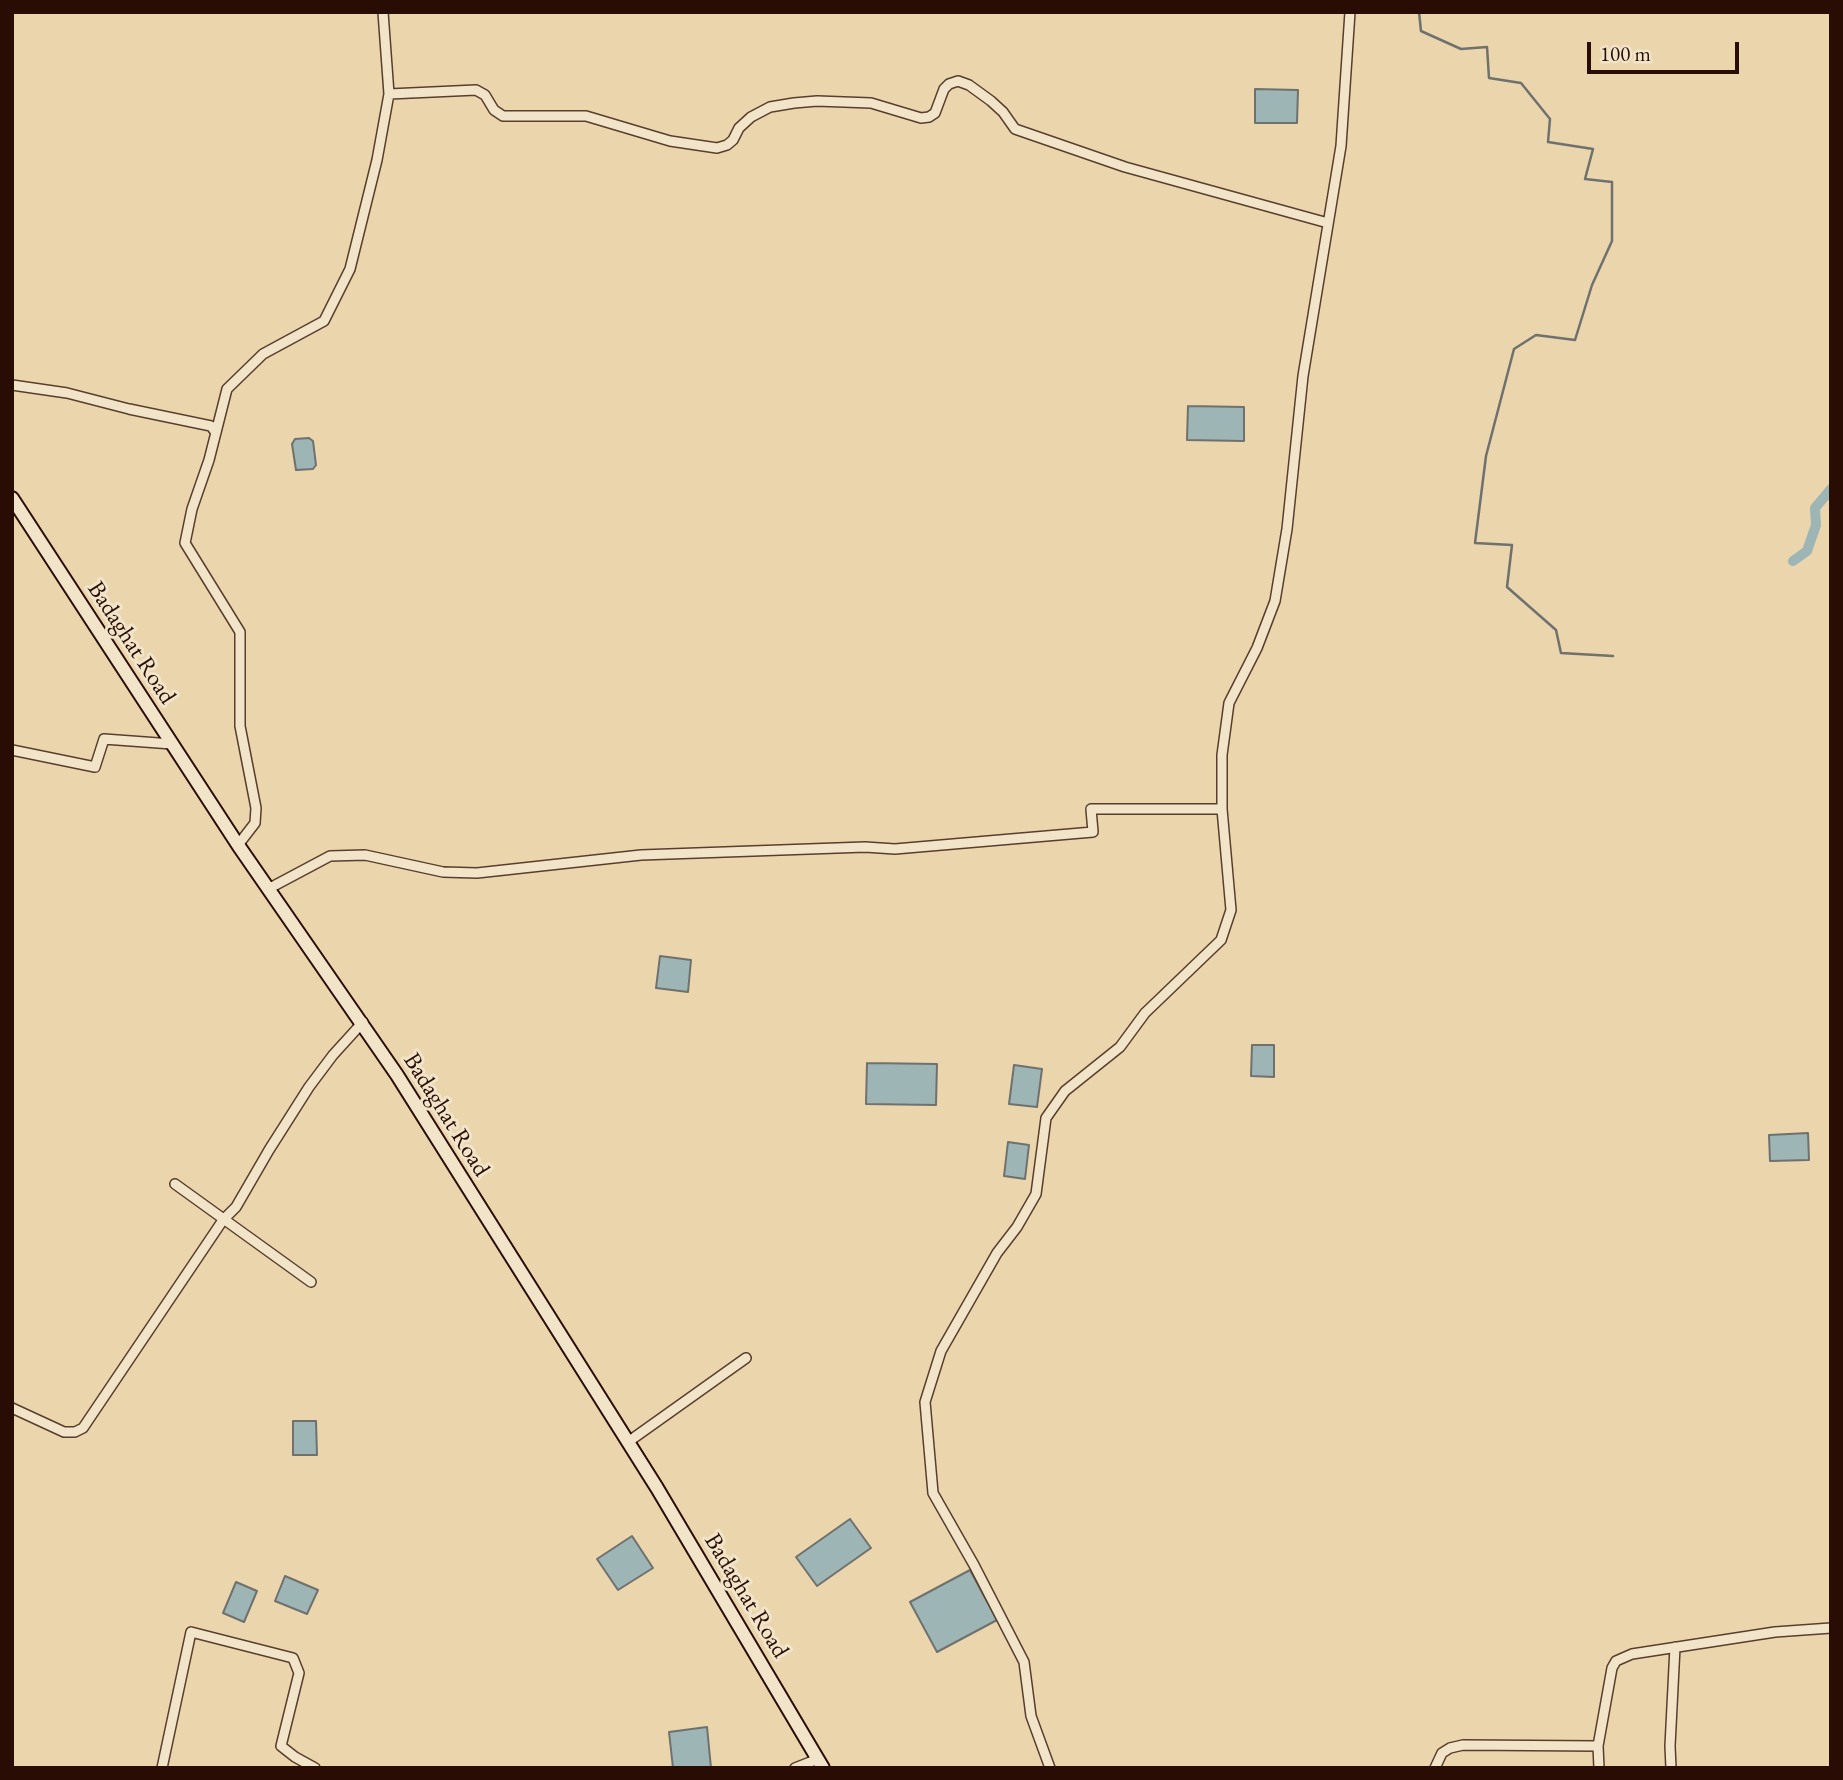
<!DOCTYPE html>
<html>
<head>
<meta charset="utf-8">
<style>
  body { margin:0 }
  #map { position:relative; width:1843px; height:1780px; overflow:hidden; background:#ead5ac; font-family:"EB Garamond",serif }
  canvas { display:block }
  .frame { position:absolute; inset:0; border:14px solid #290c03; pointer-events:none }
  .scale { position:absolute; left:1587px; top:42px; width:152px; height:32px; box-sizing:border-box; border:4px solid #290c03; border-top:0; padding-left:9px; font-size:21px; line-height:24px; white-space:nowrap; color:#290c03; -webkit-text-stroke:5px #f1e4c9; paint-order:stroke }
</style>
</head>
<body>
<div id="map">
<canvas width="1843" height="1780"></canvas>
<div class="frame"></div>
<div class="scale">100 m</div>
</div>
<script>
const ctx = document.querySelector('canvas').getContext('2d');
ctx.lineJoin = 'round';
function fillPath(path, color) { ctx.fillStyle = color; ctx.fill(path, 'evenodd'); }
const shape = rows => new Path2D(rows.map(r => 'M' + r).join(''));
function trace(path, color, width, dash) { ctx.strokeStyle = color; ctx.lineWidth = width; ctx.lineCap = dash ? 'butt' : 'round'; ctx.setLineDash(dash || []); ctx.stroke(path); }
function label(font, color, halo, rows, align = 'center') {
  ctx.font = font + ' "EB Garamond",serif'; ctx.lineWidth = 6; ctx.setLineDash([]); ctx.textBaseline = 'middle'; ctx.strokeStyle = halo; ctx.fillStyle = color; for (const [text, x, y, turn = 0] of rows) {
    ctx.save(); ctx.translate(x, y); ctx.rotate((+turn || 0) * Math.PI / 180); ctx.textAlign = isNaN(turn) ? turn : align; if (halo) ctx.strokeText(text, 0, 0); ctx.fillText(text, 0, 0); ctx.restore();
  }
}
const water = shape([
  [1255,89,1298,90,1297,123,1255,123,1255,89],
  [1188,406,1244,407,1244,441,1187,440,1188,406],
  [309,438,313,441,316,465,313,469,296,470,292,444,295,439,309,438],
  [660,956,691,960,688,992,656,988,660,956],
  [1252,1045,1274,1045,1274,1077,1251,1076,1252,1045],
  [867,1063,937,1064,936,1105,866,1104,867,1063],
  [1014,1065,1042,1069,1037,1107,1009,1104,1014,1065],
  [1808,1133,1809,1160,1770,1161,1769,1135,1808,1133],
  [1008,1142,1029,1145,1025,1179,1004,1176,1008,1142],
  [293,1421,316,1421,317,1455,293,1455,293,1421],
  [850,1519,871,1548,817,1586,796,1557,850,1519],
  [632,1536,653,1568,618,1590,597,1559,632,1536],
  [970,1570,997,1620,937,1652,910,1602,970,1570],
  [285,1576,318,1590,307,1614,275,1601,285,1576],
  [236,1582,257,1591,244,1622,223,1613,236,1582],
  [707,1727,711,1768,673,1768,669,1732,707,1727]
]);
const stream = shape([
  [1419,12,1421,31,1461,49,1487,47,1489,78,1521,83,1550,119,1548,142,1593,149,1585,179,1612,182,1612,241,1592,285,1575,340,1536,335,1514,349,1486,456,1475,543,1512,545,1507,587,1556,630,1561,653,1613,656]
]);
const canal = shape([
  [1793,561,1807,551,1816,525,1815,508,1831,489]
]);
const minor = shape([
  [389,94,476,90,485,95,494,110,503,116,586,116,670,141,717,148,727,145,733,140,739,128,751,117,770,107,794,103,817,101,871,103,921,118,929,117,935,113,944,89,949,84,958,81,969,85,991,101,1003,112,1015,129,1125,167,1328,223],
  [12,385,67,393,129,409,211,426,216,433],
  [12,750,95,767,104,739,172,744],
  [238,845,255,823,256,808,240,726,240,632,185,543,192,509,209,460,227,389,263,354,324,321,350,269,377,160,389,94,383,12],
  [268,889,330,856,365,855,443,872,477,873,641,855,865,847,895,849,1093,832,1091,809,1222,809],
  [175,1184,311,1282],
  [12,1408,64,1432,75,1432,83,1428,223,1220,236,1207,269,1150,309,1087,333,1055,363,1022],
  [628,1442,746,1358],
  [1598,1746,1599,1768],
  [162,1768,191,1632,293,1658,299,1673,281,1746,295,1757,315,1768],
  [795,1768,818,1759],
  [1050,1768,1031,1716,1024,1662,974,1565,933,1493,925,1402,941,1351,997,1253,1017,1227,1036,1194,1046,1118,1065,1091,1120,1047,1145,1013,1221,940,1231,910,1222,809,1222,755,1229,703,1257,648,1275,601,1287,529,1303,376,1341,146,1350,12],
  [1435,1768,1442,1753,1450,1748,1463,1745,1598,1746,1612,1668,1616,1661,1632,1654,1775,1632,1831,1628],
  [1671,1768,1670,1746,1675,1647]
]);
const secondary = shape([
  [12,498,238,845,397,1075,657,1488,823,1768]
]);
const streetNames = [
  ["Badaghat Road",131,643,57],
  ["Badaghat Road",446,1115,58],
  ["Badaghat Road",746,1596,59]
];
fillPath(water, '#9eb5b6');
trace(water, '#6f716e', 2);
trace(stream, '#6f716e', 2.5);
trace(canal, '#9eb5b6', 10);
trace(minor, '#593e2d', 12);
trace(secondary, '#290c03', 16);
trace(minor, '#f1e4c9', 9);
trace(secondary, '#f1e4c9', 12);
label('24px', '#290c03', '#f1e4c9', streetNames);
</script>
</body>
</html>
